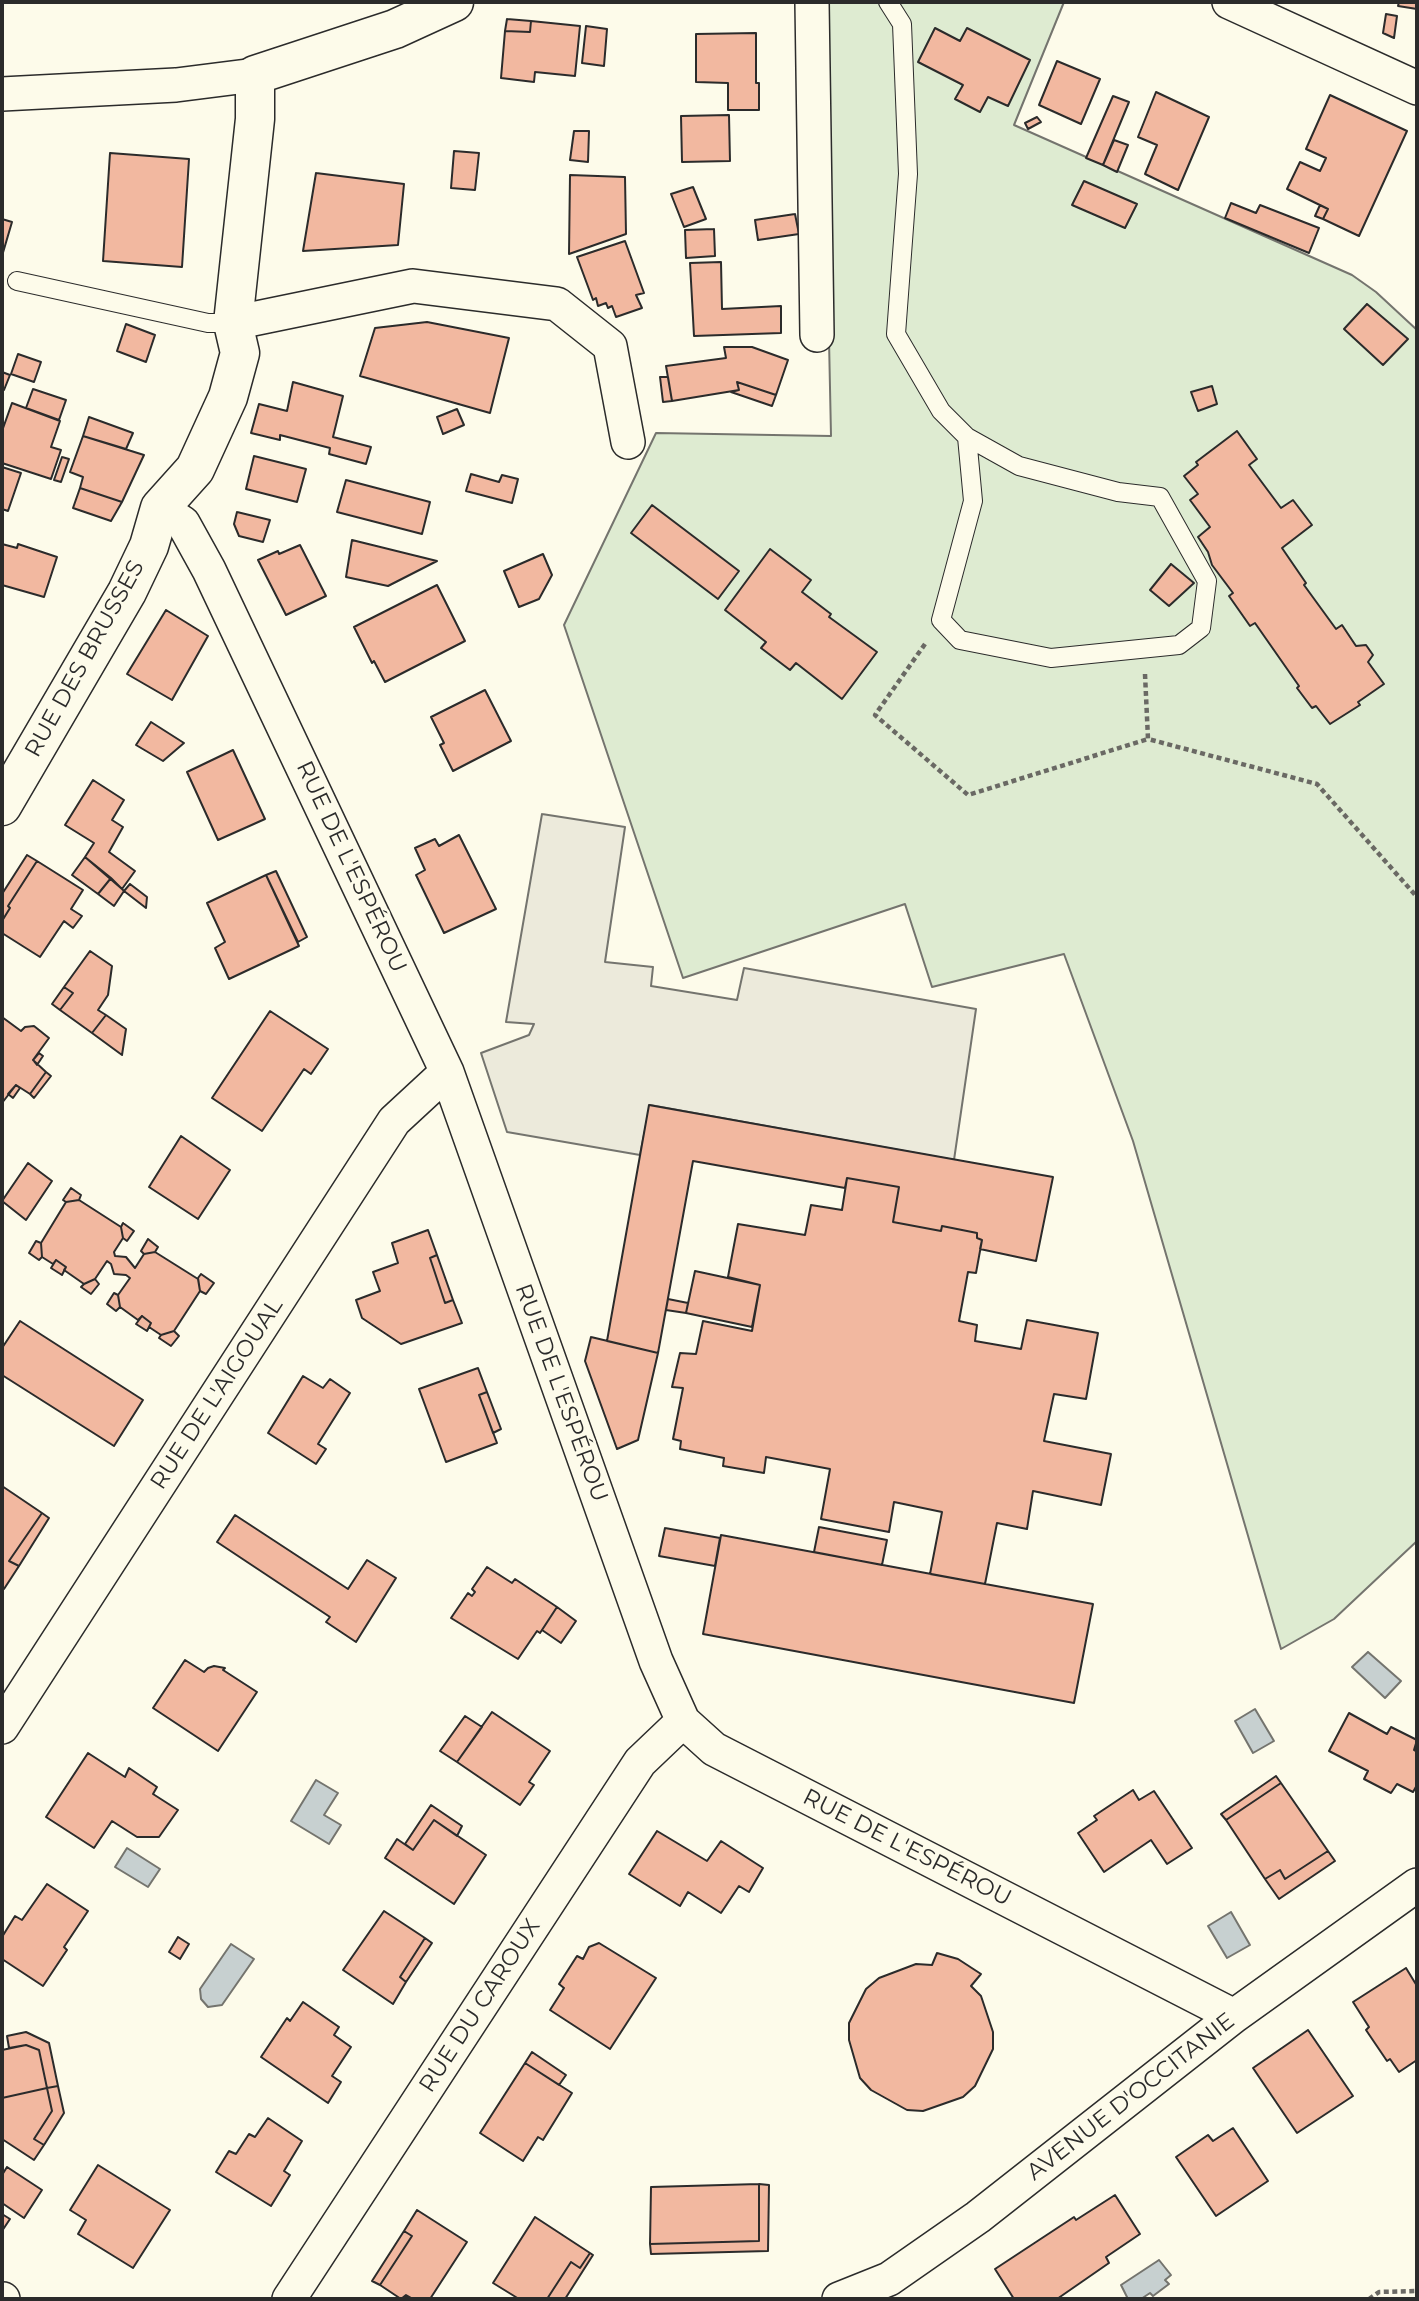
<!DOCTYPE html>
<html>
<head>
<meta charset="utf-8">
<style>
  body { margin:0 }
  #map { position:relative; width:1419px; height:2301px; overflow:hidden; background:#fdfbea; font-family:Montserrat,sans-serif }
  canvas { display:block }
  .frame { position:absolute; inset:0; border:4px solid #2b2b2b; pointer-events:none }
</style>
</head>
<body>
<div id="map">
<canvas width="1419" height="2301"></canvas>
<div class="frame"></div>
</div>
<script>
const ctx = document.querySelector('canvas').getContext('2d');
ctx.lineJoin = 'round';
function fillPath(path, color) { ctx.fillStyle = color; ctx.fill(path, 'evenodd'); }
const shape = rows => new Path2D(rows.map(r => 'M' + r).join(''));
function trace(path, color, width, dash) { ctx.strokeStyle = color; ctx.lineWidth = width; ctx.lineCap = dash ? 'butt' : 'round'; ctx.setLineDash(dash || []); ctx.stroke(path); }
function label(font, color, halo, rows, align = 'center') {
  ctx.font = font + ' Montserrat,sans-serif'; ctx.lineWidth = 5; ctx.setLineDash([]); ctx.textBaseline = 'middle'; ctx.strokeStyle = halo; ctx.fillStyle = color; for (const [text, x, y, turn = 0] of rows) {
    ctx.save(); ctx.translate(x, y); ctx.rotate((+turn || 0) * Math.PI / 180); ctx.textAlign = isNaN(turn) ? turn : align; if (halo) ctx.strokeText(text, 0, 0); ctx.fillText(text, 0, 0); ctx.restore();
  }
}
const green = shape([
  [822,2,1064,2,1014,125,1352,275,1376,292,1417,330,1417,1541,1334,1619,1281,1649,1133,1141,1064,954,932,987,905,904,683,978,564,625,656,433,831,436,822,2]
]);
const parking = shape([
  [542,814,625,827,605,962,653,967,651,986,737,1000,744,968,976,1009,954,1160,650,1105,640,1155,507,1132,481,1053,529,1035,534,1024,506,1022,542,814]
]);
const water = shape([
  [1368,1652,1401,1681,1385,1698,1352,1667,1368,1652],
  [1255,1709,1274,1741,1253,1753,1235,1721,1255,1709],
  [316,1780,338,1793,324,1815,341,1825,329,1844,291,1821,316,1780],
  [127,1848,160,1869,148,1887,115,1867,127,1848],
  [1231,1912,1250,1945,1227,1958,1208,1926,1231,1912],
  [231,1944,254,1959,222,2005,208,2007,201,1999,200,1989,231,1944],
  [1159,2260,1171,2275,1165,2280,1169,2284,1153,2296,1150,2293,1141,2299,1128,2299,1121,2285,1159,2260]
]);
const building = shape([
  [1399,2,1417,2,1417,9,1398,6,1399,2],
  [1386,14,1397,16,1394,38,1383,33,1386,14],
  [507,19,531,21,530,32,505,31,507,19],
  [531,21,580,26,575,76,535,72,534,82,501,78,505,31,530,32,531,21],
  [586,26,607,29,604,66,582,63,586,26],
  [935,28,960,41,967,28,1030,60,1008,106,988,97,980,112,955,99,963,85,918,62,935,28],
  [756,33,756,83,759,83,759,110,728,110,728,83,696,82,696,34,756,33],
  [1057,61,1100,79,1081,124,1039,105,1057,61],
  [1156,92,1209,117,1178,190,1145,174,1157,145,1138,137,1156,92],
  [1330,95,1407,131,1359,236,1323,219,1328,209,1287,189,1300,162,1320,171,1326,158,1306,149,1330,95],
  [1113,96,1129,102,1103,165,1086,158,1113,96],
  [729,115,730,161,682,162,681,116,729,115],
  [1037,117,1041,122,1028,129,1025,123,1037,117],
  [574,131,589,131,588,162,570,160,574,131],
  [1114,140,1128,145,1117,172,1103,165,1114,140],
  [454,151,479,153,475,190,451,188,454,151],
  [110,153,189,159,182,267,103,261,110,153],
  [316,173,404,184,398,245,303,251,316,173],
  [570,175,625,177,626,234,569,254,570,175],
  [1084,181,1137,204,1125,228,1072,205,1084,181],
  [693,187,706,219,684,227,671,194,693,187],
  [1231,203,1256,213,1260,205,1319,228,1309,253,1225,218,1231,203],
  [1320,205,1328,209,1323,219,1315,216,1320,205],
  [795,214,799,234,758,240,755,220,795,214],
  [2,219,12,222,2,256,2,219],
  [714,229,715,256,686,258,685,230,714,229],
  [625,241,644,293,636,295,642,308,616,317,612,306,608,308,606,303,598,306,596,298,593,300,577,257,625,241],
  [721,262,722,309,781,306,781,333,694,336,690,263,721,262],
  [1367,304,1408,339,1383,365,1344,329,1367,304],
  [427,322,509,338,490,413,360,376,375,328,427,322],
  [126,324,155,335,146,362,117,351,126,324],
  [724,347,752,347,788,360,776,395,737,382,739,390,672,401,666,366,726,358,724,347],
  [18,354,41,362,34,382,11,374,18,354],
  [2,372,10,375,4,390,2,389,2,372],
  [660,377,668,377,672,401,663,402,660,377],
  [293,382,343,396,333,437,371,447,366,464,329,454,330,448,280,435,280,440,251,433,259,404,287,411,293,382],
  [737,382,776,395,772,406,731,392,739,390,737,382],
  [1212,386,1217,404,1198,411,1191,392,1212,386],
  [33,389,66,400,59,420,26,408,33,389],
  [12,403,60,421,51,447,61,450,51,479,2,463,2,431,12,403],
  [457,409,464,425,443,434,437,417,457,409],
  [89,417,133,433,126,449,83,436,89,417],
  [1237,431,1257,459,1249,465,1281,508,1293,500,1312,525,1282,548,1306,583,1304,585,1336,629,1342,625,1356,646,1366,645,1373,655,1368,662,1384,684,1358,702,1360,705,1330,724,1316,706,1312,708,1297,688,1299,686,1255,623,1250,626,1229,596,1233,593,1212,565,1208,552,1198,537,1210,527,1190,500,1198,494,1184,476,1198,465,1196,462,1237,431],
  [83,436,144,455,122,502,80,488,83,477,70,472,83,436],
  [254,456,306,469,297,502,246,489,254,456],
  [62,457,69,459,61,482,54,480,62,457],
  [2,467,21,473,8,511,2,509,2,467],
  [471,474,499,482,502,475,518,479,512,503,466,491,471,474],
  [346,480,430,502,422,534,337,512,346,480],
  [80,488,122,502,111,521,73,508,80,488],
  [652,505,739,571,718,599,631,533,652,505],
  [237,512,270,520,263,542,239,536,234,524,237,512],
  [352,540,437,561,388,586,346,577,352,540],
  [2,544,17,548,18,544,57,557,44,597,2,585,2,544],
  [300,545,326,596,286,615,258,560,278,551,279,554,300,545],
  [770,549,811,580,802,592,831,614,829,617,877,652,842,699,796,663,790,670,761,648,766,642,725,610,770,549],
  [543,554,552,575,539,599,519,607,504,571,543,554],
  [1171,564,1194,583,1169,606,1150,590,1171,564],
  [437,585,465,641,385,682,374,661,372,663,354,627,437,585],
  [166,610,208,636,172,700,127,674,166,610],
  [485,690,511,741,453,771,440,745,444,743,431,717,485,690],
  [151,722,184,743,163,761,136,745,151,722],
  [233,750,265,819,218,840,187,772,233,750],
  [93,780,124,800,112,820,123,827,109,852,135,871,122,889,85,857,94,843,65,825,93,780],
  [459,835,496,909,444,933,416,875,425,870,415,848,435,839,439,846,459,835],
  [27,855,37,861,8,906,10,908,2,921,2,894,27,855],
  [85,857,111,878,98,894,72,875,85,857],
  [37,861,83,890,71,909,82,916,73,928,64,921,40,957,2,933,2,921,10,908,8,906,37,861],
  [276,871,307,937,298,942,266,875,276,871],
  [266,875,299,946,229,979,215,948,225,942,207,903,266,875],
  [111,878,124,891,114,906,98,894,111,878],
  [130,884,147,897,146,908,124,891,130,884],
  [90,951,112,966,108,995,98,1010,106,1015,92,1033,60,1010,73,993,64,987,90,951],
  [64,987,73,993,60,1010,52,1004,64,987],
  [270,1011,328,1049,311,1074,304,1069,262,1131,212,1098,270,1011],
  [106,1015,126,1029,122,1055,92,1033,106,1015],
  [2,1017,21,1031,25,1027,34,1026,49,1038,33,1060,46,1072,30,1094,16,1085,2,1103,2,1017],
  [39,1053,43,1056,37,1065,33,1060,39,1053],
  [46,1072,51,1076,34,1098,30,1094,46,1072],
  [16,1085,20,1088,13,1098,8,1094,16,1085],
  [649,1105,1053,1177,1036,1261,980,1249,982,1240,977,1238,977,1233,942,1226,941,1231,893,1222,899,1187,847,1178,845,1188,693,1161,658,1353,607,1341,649,1105],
  [181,1136,230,1170,198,1219,149,1187,181,1136],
  [28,1163,52,1181,26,1220,2,1201,28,1163],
  [847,1178,899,1187,893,1222,941,1231,942,1226,977,1233,977,1238,982,1240,976,1273,968,1272,959,1321,977,1325,975,1341,1021,1349,1027,1320,1098,1333,1086,1399,1054,1394,1044,1441,1111,1454,1101,1505,1033,1491,1027,1529,997,1523,985,1584,930,1574,942,1512,894,1502,889,1532,821,1519,830,1469,766,1457,764,1473,723,1466,724,1458,680,1449,681,1441,673,1439,683,1388,672,1387,680,1353,696,1354,703,1321,752,1331,760,1285,728,1277,738,1224,805,1235,811,1205,842,1210,847,1178],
  [71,1188,81,1195,79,1200,66,1202,63,1200,71,1188],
  [79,1200,121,1227,123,1238,114,1252,115,1256,126,1257,135,1268,144,1254,155,1252,198,1279,200,1291,174,1331,161,1335,149,1327,151,1323,142,1316,138,1320,120,1307,118,1295,130,1278,126,1275,114,1274,111,1264,107,1261,95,1279,84,1284,64,1270,66,1267,56,1260,53,1264,42,1257,41,1243,66,1202,79,1200],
  [123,1223,134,1231,127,1241,123,1238,121,1227,123,1223],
  [428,1230,437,1255,430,1258,445,1303,453,1300,462,1323,401,1344,362,1318,356,1300,380,1291,373,1272,398,1263,392,1243,428,1230],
  [148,1239,158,1247,155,1252,144,1254,141,1251,148,1239],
  [36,1241,41,1243,42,1257,39,1260,29,1253,36,1241],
  [437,1255,453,1300,445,1303,430,1258,437,1255],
  [56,1260,66,1267,62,1275,51,1268,56,1260],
  [695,1271,760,1285,752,1327,686,1313,695,1271],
  [201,1274,214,1283,206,1294,200,1291,198,1278,201,1274],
  [95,1279,99,1284,91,1294,81,1287,84,1284,95,1279],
  [114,1293,118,1295,120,1307,116,1311,107,1304,114,1293],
  [668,1299,688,1303,686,1313,666,1310,668,1299],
  [142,1316,151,1323,147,1331,136,1324,142,1316],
  [20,1321,143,1400,114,1446,2,1375,2,1348,20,1321],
  [174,1331,179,1336,171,1346,159,1338,161,1335,174,1331],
  [591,1337,658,1353,638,1440,617,1449,585,1361,591,1337],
  [478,1368,487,1392,479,1395,497,1443,446,1462,419,1389,478,1368],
  [303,1376,323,1388,330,1379,350,1393,318,1444,326,1449,316,1464,268,1433,303,1376],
  [487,1392,501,1429,493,1433,479,1395,487,1392],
  [2,1486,42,1513,9,1561,19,1566,4,1589,2,1588,2,1486],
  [42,1513,49,1518,19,1566,9,1561,42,1513],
  [235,1515,348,1589,367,1560,396,1578,356,1642,326,1622,330,1617,217,1542,235,1515],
  [819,1527,887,1540,882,1565,814,1552,819,1527],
  [665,1528,720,1538,715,1566,659,1556,665,1528],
  [721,1535,1093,1604,1074,1703,703,1634,721,1535],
  [487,1567,512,1583,515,1579,557,1607,540,1633,537,1631,518,1659,451,1618,468,1593,472,1596,475,1592,472,1589,487,1567],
  [557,1607,576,1621,561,1643,542,1630,557,1607],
  [185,1660,204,1672,208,1668,214,1666,225,1668,223,1670,257,1692,218,1751,153,1708,185,1660],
  [492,1712,550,1751,529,1782,534,1785,520,1805,457,1762,492,1712],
  [1349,1713,1387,1734,1391,1727,1417,1740,1414,1750,1417,1752,1417,1785,1413,1792,1397,1784,1391,1793,1364,1779,1368,1771,1329,1751,1349,1713],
  [465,1716,482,1727,457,1762,440,1751,465,1716],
  [88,1753,125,1777,129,1768,157,1787,153,1794,178,1810,159,1837,137,1837,112,1821,94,1848,46,1817,88,1753],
  [1276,1776,1281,1783,1226,1820,1221,1814,1276,1776],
  [1281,1783,1328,1851,1285,1879,1280,1870,1265,1879,1226,1820,1281,1783],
  [1133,1790,1139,1800,1154,1791,1192,1848,1167,1864,1151,1840,1104,1872,1078,1833,1097,1820,1094,1816,1133,1790],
  [431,1805,462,1826,457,1836,434,1820,413,1850,405,1844,431,1805],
  [434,1820,486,1855,454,1904,385,1858,397,1839,413,1850,434,1820],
  [657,1831,707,1861,721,1841,763,1868,749,1892,739,1886,721,1913,688,1892,680,1906,629,1874,657,1831],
  [1328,1851,1335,1861,1279,1899,1265,1879,1280,1870,1285,1879,1328,1851],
  [47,1884,88,1911,64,1947,67,1950,43,1986,2,1959,2,1937,15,1916,22,1920,47,1884],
  [384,1911,425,1938,400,1977,406,1982,393,2004,343,1970,384,1911],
  [178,1937,189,1944,180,1959,169,1952,178,1937],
  [425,1938,432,1943,406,1982,400,1977,425,1938],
  [599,1943,656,1978,610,2049,550,2010,564,1988,559,1984,577,1956,583,1959,589,1947,599,1943],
  [937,1953,958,1959,981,1974,971,1986,981,1996,993,2032,993,2049,975,2086,963,2097,923,2111,907,2110,871,2090,860,2078,849,2040,849,2023,866,1989,879,1978,916,1964,932,1965,937,1953],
  [1406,1968,1417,1986,1417,2060,1399,2072,1390,2059,1387,2061,1366,2030,1369,2027,1353,2002,1406,1968],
  [303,2002,339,2027,334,2035,351,2047,332,2076,341,2082,328,2103,261,2057,287,2018,290,2021,303,2002],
  [1308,2030,1353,2096,1297,2133,1253,2068,1308,2030],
  [26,2032,49,2043,58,2086,47,2088,39,2050,26,2045,9,2048,7,2036,26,2032],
  [26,2045,39,2050,47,2088,2,2098,2,2050,26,2045],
  [532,2052,566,2075,559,2085,525,2063,532,2052],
  [525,2063,572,2093,543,2140,538,2137,523,2161,480,2133,525,2063],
  [58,2086,64,2113,44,2145,34,2139,52,2111,47,2088,58,2086],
  [47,2088,52,2111,34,2139,44,2145,34,2160,2,2139,2,2098,47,2088],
  [268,2118,302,2141,284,2171,290,2175,271,2206,216,2172,229,2151,236,2154,249,2134,255,2137,268,2118],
  [1233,2128,1268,2181,1216,2216,1176,2157,1208,2135,1213,2141,1233,2128],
  [98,2165,170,2210,133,2268,78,2234,86,2220,70,2210,98,2165],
  [7,2167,42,2190,24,2218,2,2203,2,2175,7,2167],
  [759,2184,759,2241,650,2244,651,2187,759,2184],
  [759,2184,769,2185,768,2251,651,2254,650,2244,759,2241,759,2184],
  [1115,2195,1140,2234,1106,2257,1109,2263,1057,2299,1014,2299,995,2269,1074,2217,1076,2220,1115,2195],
  [417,2210,467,2242,430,2299,413,2299,406,2295,401,2299,380,2285,412,2236,404,2231,417,2210],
  [2,2214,10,2219,2,2231,2,2214],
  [535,2217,590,2253,580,2268,571,2262,547,2299,519,2299,493,2283,535,2217],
  [404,2231,412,2236,380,2285,372,2281,404,2231],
  [590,2253,593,2255,565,2299,547,2299,571,2262,580,2268,590,2253]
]);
const path = shape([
  [925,644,875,715,968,795,1148,739],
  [1145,674,1148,739,1317,784,1417,897],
  [1369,2299,1379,2292,1417,2291]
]);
const service = shape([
  [888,2,902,24,908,174,896,334,941,411,967,437,1019,466,1118,492,1160,497,1207,581,1201,628,1179,645,1051,658,960,640,941,620,973,501,967,437],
  [17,281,208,323,233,323]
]);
const minor = shape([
  [812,2,817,335],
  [1229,2,1417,88],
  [2,94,176,85,255,75],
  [233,323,413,286,557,304,610,346,628,442],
  [160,508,183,523,209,570,447,1072,656,1661,683,1721,714,1749,1234,2016],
  [2,1727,394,1121,447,1072],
  [2,2299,3,2299],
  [289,2299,640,1762,683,1721],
  [839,2299,889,2279,978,2217,1234,2016,1417,1885]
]);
const tertiary = shape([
  [2,806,127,592,149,546,160,508,195,469,228,397,240,353,233,323,255,119,255,75,395,29,454,2]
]);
const streetNames = [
  ["RUE DES BRUSSES",85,659,-61],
  ["RUE DE L'ESPÉROU",351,867,65],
  ["RUE DE L'ESPÉROU",561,1393,70],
  ["RUE DE L'AIGOUAL",217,1394,-57],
  ["RUE DE L'ESPÉROU",907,1848,27],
  ["RUE DU CAROUX",480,2006,-57],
  ["AVENUE D'OCCITANIE",1131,2097,-38]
];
fillPath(green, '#deebd1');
trace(green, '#74746e', 2);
fillPath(parking, '#eceadb');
trace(parking, '#74746e', 2);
fillPath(water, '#c7d0d0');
trace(water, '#74746e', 2);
fillPath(building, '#f2b8a0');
trace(building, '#2b2b2b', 2);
trace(service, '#2b2b2b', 20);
trace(minor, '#2b2b2b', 36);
trace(tertiary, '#2b2b2b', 41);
trace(path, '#6a6964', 4.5, [5, 3.5]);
trace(service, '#fdfbea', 18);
trace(minor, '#fdfbea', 33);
trace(tertiary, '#fdfbea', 38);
label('23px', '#2b2b2b', '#fdfbea', streetNames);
</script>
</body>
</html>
